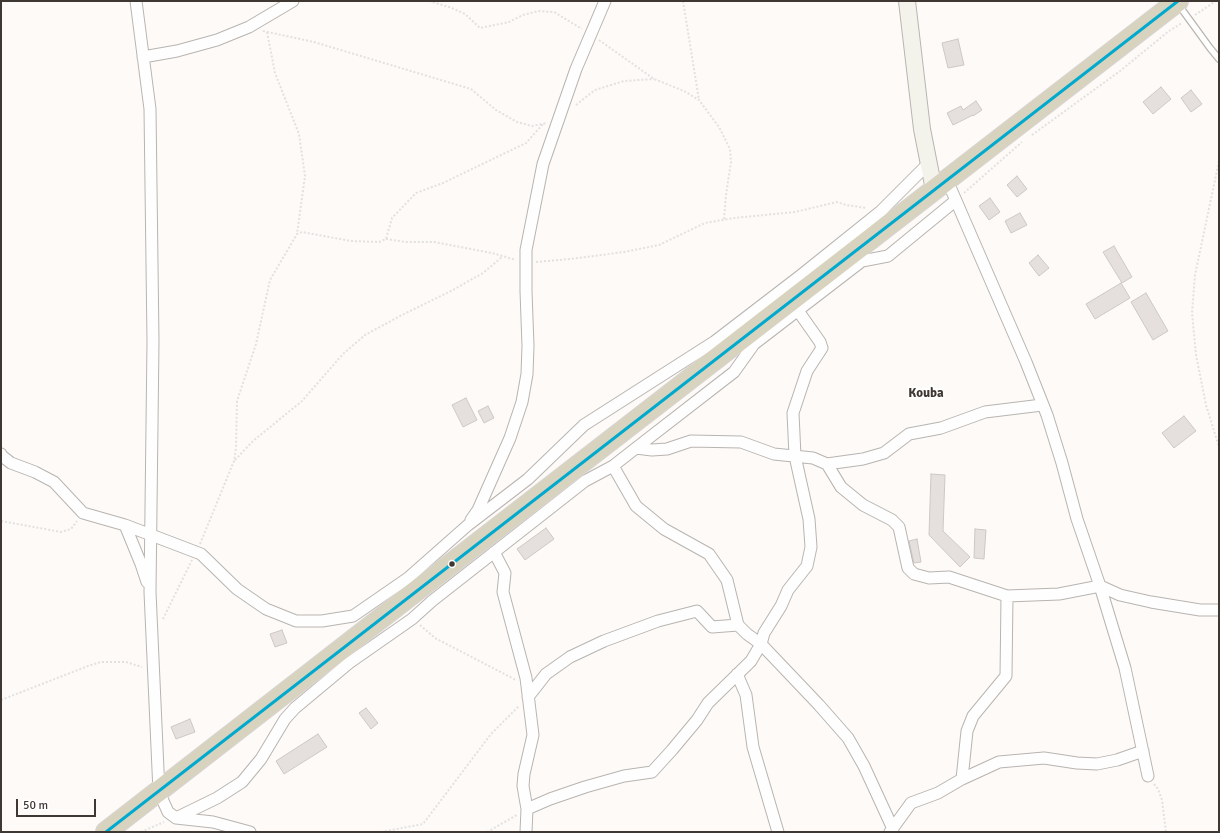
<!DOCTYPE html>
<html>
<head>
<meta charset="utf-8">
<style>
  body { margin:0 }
  #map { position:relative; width:1220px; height:833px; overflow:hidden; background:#fdfaf8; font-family:Signika,sans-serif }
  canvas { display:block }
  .frame { position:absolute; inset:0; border:2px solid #3f3732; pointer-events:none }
  .scale { position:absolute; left:16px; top:799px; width:80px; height:18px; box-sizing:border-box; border:2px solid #3f3732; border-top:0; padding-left:5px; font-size:12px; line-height:14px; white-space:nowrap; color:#3f3732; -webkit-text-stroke:3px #fff; paint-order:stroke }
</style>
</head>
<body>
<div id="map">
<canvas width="1220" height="833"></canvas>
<div class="frame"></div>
<div class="scale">50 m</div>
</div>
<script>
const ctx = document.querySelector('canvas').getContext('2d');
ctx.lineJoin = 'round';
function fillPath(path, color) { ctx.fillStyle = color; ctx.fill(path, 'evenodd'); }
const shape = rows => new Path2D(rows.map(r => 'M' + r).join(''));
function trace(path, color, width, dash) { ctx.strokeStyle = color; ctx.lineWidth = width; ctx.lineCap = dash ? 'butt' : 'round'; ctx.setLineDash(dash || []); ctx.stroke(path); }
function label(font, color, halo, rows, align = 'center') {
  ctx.font = font + ' Signika,sans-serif'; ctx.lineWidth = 4; ctx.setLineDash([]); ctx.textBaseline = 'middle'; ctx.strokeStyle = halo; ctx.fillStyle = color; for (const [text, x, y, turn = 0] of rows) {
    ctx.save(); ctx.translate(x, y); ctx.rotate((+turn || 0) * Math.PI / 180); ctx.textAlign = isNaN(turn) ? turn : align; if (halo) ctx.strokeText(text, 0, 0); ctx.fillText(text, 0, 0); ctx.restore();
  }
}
const building = shape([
  [958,39,964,65,948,68,942,43,958,39],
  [1161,87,1171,99,1153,114,1143,102,1161,87],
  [1191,90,1202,104,1191,112,1181,98,1191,90],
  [976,101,982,110,973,116,973,115,953,125,947,113,961,106,963,110,976,101],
  [1017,176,1027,189,1017,197,1007,185,1017,176],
  [990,198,1000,212,989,220,979,206,990,198],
  [1020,213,1027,225,1011,233,1005,221,1020,213],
  [1114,246,1132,277,1122,283,1103,252,1114,246],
  [1038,255,1049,268,1039,276,1029,263,1038,255],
  [1121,283,1130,298,1095,319,1086,304,1121,283],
  [1146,293,1168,331,1153,340,1131,302,1146,293],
  [466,398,477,420,463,427,452,405,466,398],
  [488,406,494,418,484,423,478,411,488,406],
  [1184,416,1196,431,1174,448,1162,433,1184,416],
  [931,474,945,475,943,531,970,557,960,567,929,535,931,474],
  [546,528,554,539,525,560,517,549,546,528],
  [975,529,986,530,984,559,974,558,975,529],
  [917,539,921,562,914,563,909,541,917,539],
  [282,630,287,643,275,647,270,634,282,630],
  [366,708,378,723,371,729,359,713,366,708],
  [190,719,195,732,176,739,171,727,190,719],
  [318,734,327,747,284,774,276,761,318,734]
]);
const path = shape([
  [429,1,452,8,465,14,480,28,509,22,523,15,538,11,554,12,582,29],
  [683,1,699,100],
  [1195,15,1216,1],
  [263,31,314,42,471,89,496,110,517,122,532,126,547,123],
  [267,32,275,73,299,134,305,176,297,234],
  [599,40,654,79,684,91,699,100,719,127,730,149,731,162,726,195,724,220],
  [576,105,595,90,624,81,654,79],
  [1032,135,1120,71,1169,31,1182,23],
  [1219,161,1195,275,1192,313,1196,355,1206,405,1219,447],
  [964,193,1022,142],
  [386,239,406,242,434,242,492,253,516,260],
  [536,262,570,259,624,252,659,245,705,223,734,218,795,212,837,202,846,205,867,208],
  [235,460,253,441,302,401,343,354,365,335,402,315,451,291,483,273,502,257],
  [1,521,61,532,71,529,77,521],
  [200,544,234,461,236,448,237,401,256,344,270,280,297,234,302,232,351,241,379,242,386,239,392,218,416,193,443,183,526,143,543,124],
  [163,619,192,560],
  [420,625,435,638,516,680],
  [1,700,88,666,101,662,126,662,142,667],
  [1154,784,1158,789,1162,800,1166,832],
  [141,832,164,822],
  [381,832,423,824,491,734,519,706],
  [487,832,517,815]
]);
const lane = shape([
  [1178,4,1210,48,1219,59]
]);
const street = shape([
  [136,1,150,109,153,341,150,592,159,792,168,812,176,818,213,822,250,832],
  [143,57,177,51,217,40,249,27,293,1],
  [947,180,1026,362,1047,415,1062,463,1077,519,1100,586,1125,668,1148,776],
  [636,448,652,450,667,449,691,441,741,442,774,454,813,458,827,464,863,459,884,453,909,434,941,428,985,412,1042,405],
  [1,454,2,456,11,463,35,472,54,482,83,513,125,525,141,564,147,582],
  [827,464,841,487,863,505,892,520,899,527,908,568,914,574,929,578,949,577,1007,596,1059,594,1100,586,1120,595,1151,602,1200,610,1219,610],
  [613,466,636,506,664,529,709,554,727,580,738,625,747,634,761,644,819,705,848,738,864,766,893,829],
  [471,520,478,510,510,438,522,402,527,374,528,346,526,291,526,250,543,164,576,69,605,1],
  [125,525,201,554,237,589,266,609,296,621,322,621,353,616,408,578,468,525,528,479,584,425,714,342,800,276,881,211,929,163],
  [494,552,505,573,503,592,526,678,533,735,524,774,523,786,527,809,526,832],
  [737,674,746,695,753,747,778,832],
  [528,697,546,674,570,657,604,641,658,621,697,611,712,627,738,625],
  [962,779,967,731,973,716,1006,676,1007,596],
  [527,809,550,799,585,787,624,776,652,772,672,750,697,720,708,703,751,661,761,644,764,633,781,606,788,590,807,566,811,547,809,519,795,456,793,413,807,371,822,348,820,342,794,305],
  [176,818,217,798,242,782,261,759,285,719,295,708,349,663,412,619,432,601,585,481,613,466,636,448,734,372,754,344,862,261,888,256,955,201],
  [890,832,911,803,938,793,962,779,999,762,1044,758,1077,763,1097,764,1117,760,1143,751]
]);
const secondary = shape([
  [907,1,922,129,934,190]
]);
const highway = shape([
  [106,832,452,563,1178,1]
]);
const bus1 = shape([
  [106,832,1178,1]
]);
const markers = [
  [452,564,3.5,"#3f3732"]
];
const quarterNames = [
  ["Kouba",926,394]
];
fillPath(building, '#e5e0dd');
trace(building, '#cdc8c4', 1);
trace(lane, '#b8b4b0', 8);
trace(street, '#b8b4b0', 13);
trace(secondary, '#b8b4b0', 18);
trace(highway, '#d8d5d4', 22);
trace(path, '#e3e1e0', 2, [2, 2]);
trace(lane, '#fffefe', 5.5);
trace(street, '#fffefe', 11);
trace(secondary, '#f3f2eb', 16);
trace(highway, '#d8d3bf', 20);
trace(bus1, '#00a9ce', 3);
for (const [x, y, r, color] of markers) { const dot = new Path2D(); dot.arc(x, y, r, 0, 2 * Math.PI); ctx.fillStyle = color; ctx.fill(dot); trace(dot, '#fff', 1.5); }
label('bold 13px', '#3f3732', '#fff', quarterNames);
</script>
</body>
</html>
